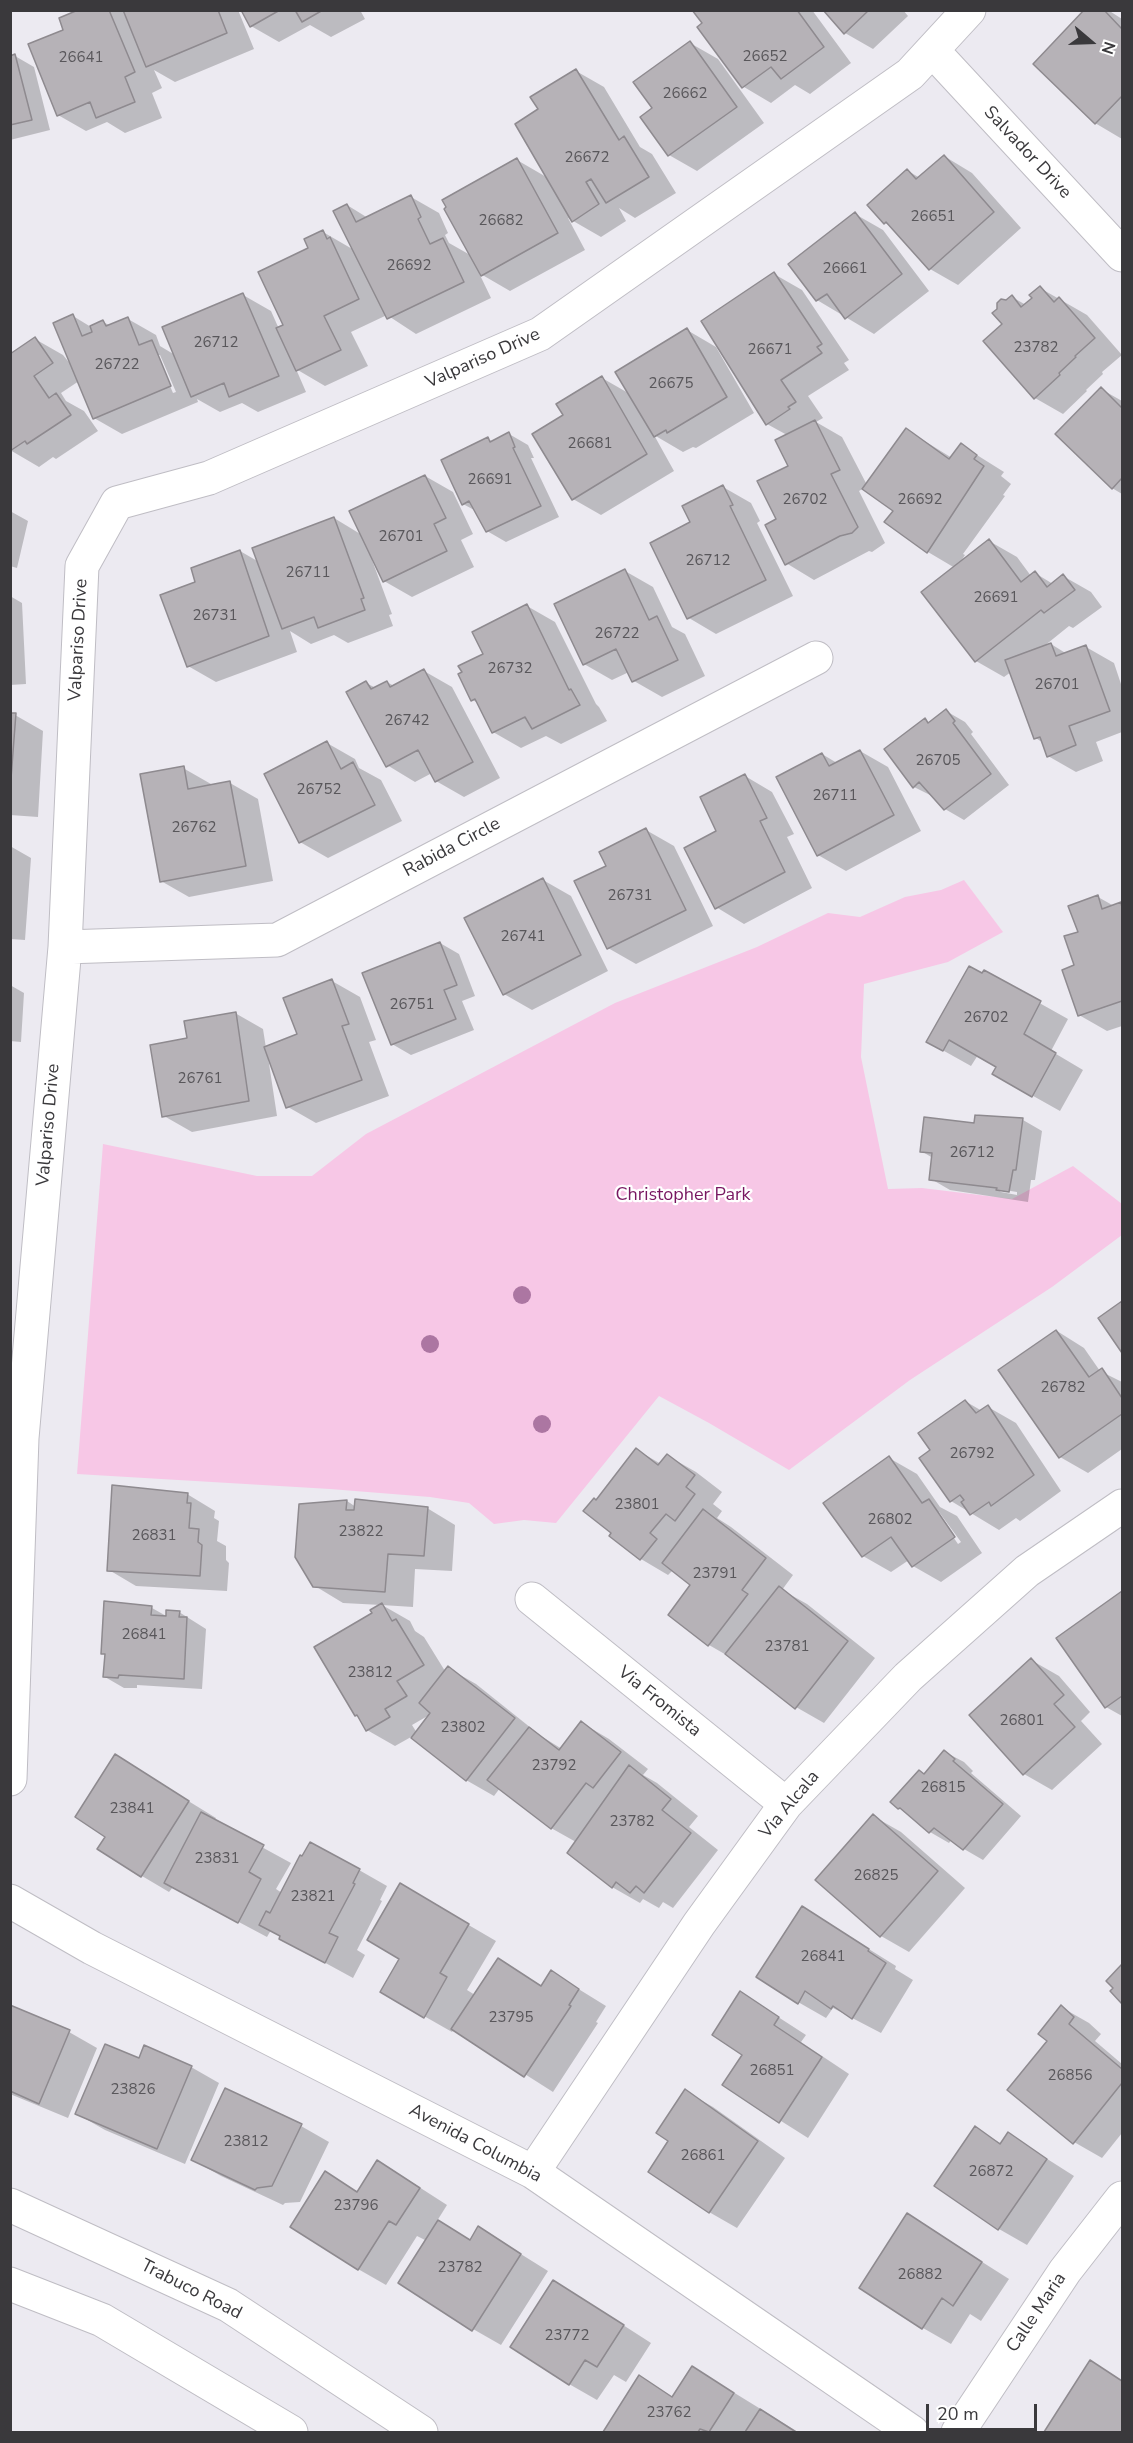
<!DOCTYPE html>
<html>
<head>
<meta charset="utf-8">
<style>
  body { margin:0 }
  #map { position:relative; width:1133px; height:2443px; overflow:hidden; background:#eceaf1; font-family:"Nunito Sans",sans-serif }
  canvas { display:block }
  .frame { position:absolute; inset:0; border:12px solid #3a393c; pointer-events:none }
  .north { position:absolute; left:1061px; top:12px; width:60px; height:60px; -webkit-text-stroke:4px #fff; paint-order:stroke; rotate:109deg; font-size:16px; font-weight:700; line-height:24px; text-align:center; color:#3a393c }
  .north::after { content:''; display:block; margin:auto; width:21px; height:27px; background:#3a393c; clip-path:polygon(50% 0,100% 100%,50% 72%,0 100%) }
  .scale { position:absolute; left:926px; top:2404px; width:111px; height:27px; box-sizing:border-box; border:3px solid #3a393c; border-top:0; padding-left:8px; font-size:18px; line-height:21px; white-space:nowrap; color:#3a393c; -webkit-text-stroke:4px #fff; paint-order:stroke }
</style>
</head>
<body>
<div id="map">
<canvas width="1133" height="2443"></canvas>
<div class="frame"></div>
<div class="north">N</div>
<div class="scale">20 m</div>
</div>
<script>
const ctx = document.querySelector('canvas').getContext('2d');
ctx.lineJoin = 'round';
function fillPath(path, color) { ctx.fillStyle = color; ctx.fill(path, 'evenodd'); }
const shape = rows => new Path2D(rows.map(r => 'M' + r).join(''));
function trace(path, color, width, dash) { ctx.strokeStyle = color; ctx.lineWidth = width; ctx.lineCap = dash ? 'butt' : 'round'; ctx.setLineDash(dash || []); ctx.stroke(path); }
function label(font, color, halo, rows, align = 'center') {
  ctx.font = font + ' "Nunito Sans",sans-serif'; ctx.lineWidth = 4.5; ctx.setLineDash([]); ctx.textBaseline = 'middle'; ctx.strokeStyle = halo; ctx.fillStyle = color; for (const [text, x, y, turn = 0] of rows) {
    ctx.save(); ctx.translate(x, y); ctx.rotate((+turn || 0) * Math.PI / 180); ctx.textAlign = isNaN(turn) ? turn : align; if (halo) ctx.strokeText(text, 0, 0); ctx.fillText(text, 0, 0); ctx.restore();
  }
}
const green = shape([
  [964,880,1003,932,948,962,864,984,861,1057,888,1189,922,1188,1012,1199,1073,1166,1122,1204,1122,1235,1052,1287,910,1380,789,1470,709,1423,659,1396,556,1523,524,1520,494,1524,469,1503,430,1497,330,1489,77,1474,103,1144,257,1176,312,1176,366,1134,615,1003,757,947,828,913,860,917,905,897,941,890]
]);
const shadow = shape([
  [81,10,121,10,126,13,125,10,238,10,254,49,175,82,154,70,162,88,152,93,162,118,125,133,107,122,86,131,58,115,65,30],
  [243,10,360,10,365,19,331,37,310,25,279,42,251,26],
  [694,10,812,10,851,63,810,94,795,85,771,103,744,87,699,27,704,24],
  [825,10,903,10,908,16,873,49,845,33],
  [1086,10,1108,10,1122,19,1122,139,1095,123],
  [690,43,718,59,764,123,697,171,669,155,654,109],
  [15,56,34,67,50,130,10,140,10,57],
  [576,71,604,87,640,147,652,154,676,193,635,218,619,208,626,221,601,237,568,218,585,250,510,291,479,273,491,298,416,334,387,315,351,332,368,366,325,386,296,369,306,392,258,412,242,403,220,412,197,399,198,402,122,434,94,418,79,381,61,393,66,401,84,411,98,431,56,459,53,457,39,467,10,450,35,339,63,355,72,366,73,316,91,327,103,322,111,326,128,319,156,335,160,346,175,355,243,295,271,311,279,329,285,326,310,249,323,232,354,250,347,205,368,218,411,197,439,213,448,233,445,235,449,243,472,256,517,160,548,178,540,110],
  [157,355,160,355,176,392,173,393],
  [944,156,972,173,1021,228,958,285,930,269,894,228,885,223,908,171,920,178],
  [855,214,883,230,929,291,874,334,817,300,790,264],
  [774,274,802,290,849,360,844,363,849,370,808,396,823,418,816,422,842,437,867,485,907,430,952,458,961,445,1004,472,1001,476,1011,484,1003,495,1005,496,963,554,965,555,960,563,989,541,1017,557,1031,576,1035,573,1053,584,1063,576,1091,592,1102,607,1073,628,1069,626,1043,647,1051,644,1067,654,1086,647,1114,663,1122,687,1122,732,1096,742,1103,761,1076,772,1048,756,1043,743,1036,738,1011,672,1004,677,976,661,955,568,928,552,886,522,895,510,864,488,859,491,885,543,872,552,869,551,814,580,786,563,778,520,790,466,787,435,767,424,703,321],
  [1040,288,1087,315,1122,355,1102,372,1103,374,1086,390,1087,391,1063,414,1035,398,1004,325,1007,301,1012,297,1026,305],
  [687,330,716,347,754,413,696,448,693,447,683,452,654,435,674,471,601,515,573,499,565,416,602,378,630,394],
  [1101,389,1122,401,1122,494,1112,488],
  [509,434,528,445,534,458,531,458,559,517,506,542,487,531,476,511,463,504,488,439,493,442],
  [425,476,453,492,473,534,461,540,474,567,412,597,384,581,374,559,372,560,392,614,389,615,393,626,348,643,334,635,311,644,290,631,297,652,216,682,188,666,197,583,240,551,259,562,334,518,362,535],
  [723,487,751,503,760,521,757,523,793,596,716,634,689,618,692,523],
  [10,511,28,521,17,568,10,566],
  [625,571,653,587,672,627,685,634,705,676,662,697,634,681,629,672,612,680,584,664],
  [10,596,22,603,26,684,10,685],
  [527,606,555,622,596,704,599,707,607,721,561,744,546,736,521,748,493,732,479,704,473,700,485,655],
  [424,671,452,687,500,778,464,797,436,781,432,773,415,782,387,765,366,683,376,688,387,682,394,686],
  [946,711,965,722,973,732,971,734,1009,785,964,820,945,809,934,797,914,787,925,720,930,723],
  [10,714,15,715,43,731,38,817,10,815],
  [327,743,355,759,359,768,381,780,402,821,328,858,300,842],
  [860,751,888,767,921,831,846,871,818,855,822,754,837,763],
  [183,768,211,784,212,786,230,783,258,799,273,881,189,897,161,881],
  [745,776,772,792,794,834,787,837,812,888,744,924,716,907,718,832],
  [646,830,674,846,713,926,636,964,608,948,608,866],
  [10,846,31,858,25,940,10,939],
  [543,880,571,896,608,971,532,1010,504,994],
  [1098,897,1114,906,1122,905,1122,1026,1107,1031,1079,1015,1076,966,1080,933],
  [440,943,459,954,475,996,462,1001,474,1030,411,1055,392,1044],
  [984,972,1068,1019,1051,1051,1083,1070,1060,1111,994,1074,998,1067,978,1055,971,1066,928,1042],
  [332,981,360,997,376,1040,369,1042,389,1096,316,1123,288,1107,268,1057,277,1116,192,1132,164,1116,189,1039,235,1013,263,1029,266,1048,299,1035],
  [10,985,24,993,21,1042,10,1041],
  [1023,1120,1042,1131,1035,1180,1031,1180,1028,1202,950,1190,931,1179,933,1158,921,1151,975,1125],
  [998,1189,1017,1192,1017,1195,1001,1192],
  [10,1128,12,1129,10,1152],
  [1122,1303,1122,1350,1100,1318],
  [1057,1331,1084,1348,1100,1371,1122,1382,1122,1449,1088,1473,1060,1457],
  [965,1401,982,1411,988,1407,1016,1423,1061,1491,1020,1521,1016,1518,999,1530,951,1501,932,1450],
  [637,1450,661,1464,668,1456,696,1472,722,1492,713,1504,722,1511,717,1518,731,1527,793,1575,782,1590,807,1604,875,1658,824,1723,796,1707,735,1660,709,1645,693,1585,673,1570,668,1575,641,1559,614,1533,596,1501],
  [889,1458,917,1474,940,1507,957,1516,982,1553,941,1582,913,1566,909,1560,891,1572,863,1556,825,1503],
  [936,1512,939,1512,961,1542,958,1544],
  [187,1494,215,1511,214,1518,219,1521,217,1541,226,1546,226,1560,229,1563,227,1591,136,1586,109,1570],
  [347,1501,356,1507,427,1508,455,1525,452,1571,415,1569,413,1607,382,1605,410,1621,415,1631,424,1637,445,1671,448,1668,476,1684,541,1736,562,1749,582,1723,609,1739,648,1769,643,1775,657,1783,698,1816,689,1827,718,1850,673,1908,663,1902,659,1908,643,1899,640,1903,612,1887,576,1842,551,1828,500,1788,494,1796,466,1780,411,1737,395,1746,367,1730,360,1718,356,1715,374,1613,381,1605,343,1603,315,1586],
  [431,1714,417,1733,412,1725],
  [1122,1593,1122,1716,1106,1707,1059,1638],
  [152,1608,168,1617,179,1612,206,1629,202,1689,137,1685,137,1688,124,1688,105,1677,106,1655,102,1653],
  [1031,1660,1059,1676,1090,1712,1081,1721,1102,1744,1052,1790,1024,1774],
  [945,1752,964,1762,973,1771,971,1773,1021,1816,983,1860,964,1849,952,1839,949,1843,930,1832,899,1808],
  [115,1756,216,1818,214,1821,291,1863,276,1889,282,1893,359,1870,387,1886,380,1900,382,1901,357,1950,365,1955,353,1978,309,1954,271,1930,267,1937,173,1887,169,1892,142,1876,107,1836],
  [873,1816,901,1832,965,1888,909,1952,881,1936,817,1880],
  [400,1885,496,1941,467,1990,475,1995,498,1960,542,1986,551,1972,606,2006,596,2022,598,2023,553,2092,454,2029,452,2032,382,1992,401,1958],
  [803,1908,896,1966,895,1969,913,1980,881,2033,833,2008,826,2018,798,2002],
  [741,1993,806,2035,801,2042,849,2074,808,2138,724,2085,744,2054],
  [10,2007,69,2032,97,2048,68,2118,10,2094],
  [1061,2007,1089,2023,1101,2034,1095,2041,1122,2064,1122,2133,1102,2158,1074,2142,1049,2041],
  [140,2060,191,2067,219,2083,185,2164,105,2130,77,2114],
  [685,2091,713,2107,785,2158,737,2228,709,2212,670,2141],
  [301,2126,329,2142,300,2202,285,2203,283,2205,221,2176,193,2160],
  [975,2128,1002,2144,1008,2134,1074,2176,1027,2245,999,2229,936,2185],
  [326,2174,358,2192,405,2178,447,2205,437,2221,471,2241,479,2228,548,2271,501,2345,473,2329,427,2241,417,2236,386,2285,358,2269],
  [908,2215,1009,2279,981,2321,970,2314,951,2344,923,2328],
  [581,2298,651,2343,626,2382,614,2375,597,2400,569,2384],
  [1091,2362,1122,2381,1122,2432,1046,2432],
  [692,2368,720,2384,798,2432,605,2432,640,2377,673,2397]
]);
const building = shape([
  [78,10,109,10,135,72,125,77,135,102,96,118,90,102,57,116,28,44,63,30,59,18,78,10],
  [123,10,218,10,227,33,146,67,123,10],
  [241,10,280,10,250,27,241,10],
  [295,10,323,10,302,22,295,10],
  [692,10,797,10,824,47,781,79,771,67,742,88,697,27,702,23,692,10],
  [823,10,869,10,844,34,823,10],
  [1084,10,1104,10,1122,29,1122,96,1095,124,1033,64,1084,10],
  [690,41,737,107,668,156,640,117,652,108,633,82,690,41],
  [15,54,32,120,10,125,10,56,15,54],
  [576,69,619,140,624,136,649,177,606,203,591,179,586,182,599,204,572,222,515,124,538,109,530,97,576,69],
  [944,155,994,212,929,270,886,222,884,224,867,205,907,169,916,179,944,155],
  [517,158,558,233,481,276,444,209,446,207,442,200,517,158],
  [411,195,421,217,418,219,430,244,443,238,464,282,387,319,333,211,347,204,356,222,411,195],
  [855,212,902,274,845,319,827,294,816,301,788,264,855,212],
  [323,230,327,239,330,237,359,299,324,316,341,350,296,371,276,328,283,325,258,272,308,248,304,239,323,230],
  [774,272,822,344,817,347,822,353,781,380,796,402,788,407,790,409,766,425,701,321,774,272],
  [1040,286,1054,302,1059,297,1095,338,1075,356,1076,357,1059,373,1060,375,1034,399,983,341,1002,324,992,313,997,309,997,303,1001,299,1006,300,1012,295,1021,307,1032,298,1029,295,1040,286],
  [243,293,279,376,229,397,224,383,191,397,162,327,243,293],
  [73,314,82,336,92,332,90,326,103,320,106,326,128,317,139,345,152,340,171,386,93,419,53,323,73,314],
  [687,328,727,397,667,433,666,430,654,437,615,372,687,328],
  [35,337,53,363,34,376,49,398,56,393,71,415,27,444,25,441,10,451,10,354,35,337],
  [602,376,647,454,572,500,532,434,563,415,556,404,602,376],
  [1101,387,1122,408,1122,478,1112,489,1055,434,1101,387],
  [815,420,840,470,831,474,858,527,852,533,840,536,785,565,765,525,776,519,757,481,788,466,775,440,815,420],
  [906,428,949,459,961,443,977,455,974,459,984,466,927,553,884,522,893,511,862,489,906,428],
  [509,432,515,447,513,448,541,506,486,532,469,501,462,505,441,460,488,437,490,442,509,432],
  [425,475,446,518,434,524,447,551,383,582,349,511,425,475],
  [723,485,733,505,730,506,766,580,687,619,650,543,690,522,682,506,723,485],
  [334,517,364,598,361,599,365,610,318,628,314,617,282,629,252,548,334,517],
  [989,539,1021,582,1035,571,1047,587,1063,574,1075,590,1044,613,1041,610,975,662,921,592,989,539],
  [240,550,269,636,187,667,160,595,195,582,191,568,240,550],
  [625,569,649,620,657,616,678,660,632,682,616,649,583,665,554,604,625,569],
  [527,604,569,690,571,689,580,705,532,729,525,717,492,733,475,699,471,701,458,674,462,672,458,666,483,654,472,632,527,604],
  [1051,643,1056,656,1086,645,1110,711,1069,726,1076,745,1047,757,1040,737,1034,739,1005,660,1051,643],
  [424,669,473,762,435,782,418,750,386,767,346,692,366,681,371,689,387,681,390,687,424,669],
  [946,709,955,721,953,723,991,774,944,810,919,782,913,788,884,749,925,718,928,723,946,709],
  [10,713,16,713,10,792,10,713],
  [327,741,341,769,353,762,375,805,299,843,264,774,327,741],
  [860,750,894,815,817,856,776,777,822,753,829,766,860,750],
  [184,766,188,789,230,781,246,866,160,882,140,774,184,766],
  [745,774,767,818,760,821,785,872,715,909,684,848,716,831,700,797,745,774],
  [646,828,686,910,607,949,574,881,606,866,599,852,646,828],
  [543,878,581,955,503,995,464,918,543,878],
  [1098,895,1102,909,1121,902,1122,908,1122,1001,1078,1016,1062,970,1074,965,1064,936,1078,932,1068,906,1098,895],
  [440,942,457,985,444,990,456,1019,391,1045,362,973,440,942],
  [969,966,982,973,984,970,1041,1001,1024,1034,1056,1053,1032,1097,992,1074,996,1067,949,1040,943,1051,926,1042,969,966],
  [332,979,349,1024,342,1026,362,1080,286,1108,264,1047,297,1034,283,998,332,979],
  [236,1012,249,1101,162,1117,150,1045,187,1038,184,1021,236,1012],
  [975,1115,1023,1118,1016,1170,1013,1170,1009,1192,996,1190,997,1188,929,1180,932,1153,920,1152,924,1117,974,1123,975,1115],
  [1122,1301,1122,1353,1098,1318,1122,1301],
  [1056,1330,1089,1377,1102,1368,1122,1398,1122,1414,1059,1458,998,1370,1056,1330],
  [965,1400,976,1413,988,1405,1034,1475,991,1506,989,1502,970,1515,961,1502,964,1500,960,1495,950,1502,919,1458,930,1450,918,1433,965,1400],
  [636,1448,658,1465,667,1454,695,1475,686,1487,695,1494,675,1521,666,1514,650,1533,657,1539,640,1560,609,1536,611,1533,583,1511,594,1498,596,1500,636,1448],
  [889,1456,922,1503,929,1499,955,1537,912,1567,891,1537,862,1557,823,1503,889,1456],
  [112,1485,188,1493,187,1503,191,1503,189,1528,199,1529,198,1542,202,1545,200,1576,107,1571,112,1485],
  [355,1499,428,1507,424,1556,388,1554,385,1592,313,1587,295,1557,299,1504,347,1500,346,1510,354,1510,355,1499],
  [703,1509,766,1558,742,1590,748,1594,708,1646,668,1615,690,1585,662,1563,703,1509],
  [779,1586,848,1641,795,1709,725,1654,779,1586],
  [1122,1591,1122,1696,1105,1708,1056,1638,1122,1591],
  [104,1601,152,1606,151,1615,166,1616,166,1610,180,1611,179,1617,187,1617,184,1679,119,1675,118,1678,103,1677,105,1654,101,1654,104,1601],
  [382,1603,392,1621,396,1619,424,1665,397,1681,407,1696,385,1709,390,1717,366,1731,357,1715,355,1716,314,1647,372,1613,370,1610,382,1603],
  [1031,1658,1064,1695,1054,1704,1075,1727,1023,1775,969,1715,1031,1658],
  [448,1666,515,1718,466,1781,411,1738,430,1713,419,1703,448,1666],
  [581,1721,621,1752,593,1788,586,1783,551,1829,487,1780,529,1727,559,1750,581,1721],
  [944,1750,955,1759,953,1761,1003,1804,963,1850,934,1828,929,1833,900,1808,898,1809,890,1802,919,1770,924,1774,944,1750],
  [115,1754,189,1801,141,1877,97,1849,105,1837,75,1817,115,1754],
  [629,1765,671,1799,662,1810,691,1833,644,1893,636,1886,630,1893,616,1882,612,1888,567,1853,629,1765],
  [201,1812,264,1845,249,1872,261,1879,238,1923,164,1883,201,1812],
  [873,1814,938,1871,880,1937,815,1880,873,1814],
  [310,1842,360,1869,353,1883,355,1884,329,1933,338,1937,325,1963,279,1939,280,1936,259,1925,266,1911,270,1913,300,1855,302,1856,310,1842],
  [400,1883,469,1924,440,1973,447,1977,424,2018,380,1992,399,1959,367,1940,400,1883],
  [802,1906,869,1949,868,1951,886,1963,852,2019,833,2006,831,2009,805,1991,798,2004,756,1977,802,1906],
  [498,1958,541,1986,551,1970,579,1989,569,2005,571,2006,524,2077,451,2029,498,1958],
  [1122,1964,1122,2004,1110,1991,1113,1988,1106,1981,1122,1964],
  [740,1991,779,2017,774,2025,822,2057,779,2123,722,2085,742,2055,712,2035,740,1991],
  [10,2005,70,2030,39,2104,10,2091,10,2005],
  [1061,2005,1074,2017,1069,2024,1122,2069,1122,2083,1073,2144,1007,2090,1047,2041,1038,2034,1061,2005],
  [105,2044,139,2058,144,2045,192,2066,157,2149,75,2114,105,2044],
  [225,2088,302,2124,272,2186,257,2188,255,2190,191,2160,225,2088],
  [685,2089,758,2141,709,2213,648,2172,668,2141,656,2133,685,2089],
  [975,2126,1000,2144,1008,2132,1047,2159,998,2230,934,2186,975,2126],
  [377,2160,420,2188,396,2225,389,2221,358,2270,290,2227,325,2171,357,2192,377,2160],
  [907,2213,982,2262,953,2306,942,2298,922,2329,859,2288,907,2213],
  [438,2220,470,2240,478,2226,521,2254,472,2331,398,2283,438,2220],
  [553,2280,624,2325,597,2367,585,2360,569,2385,510,2347,553,2280],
  [1090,2360,1122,2381,1122,2432,1044,2432,1090,2360],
  [692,2366,734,2393,709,2432,700,2429,698,2432,603,2432,639,2375,672,2397,692,2366],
  [760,2409,796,2432,745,2432,760,2409]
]);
const minor = shape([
  [932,50,1122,255],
  [65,947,277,940,816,658],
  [532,1599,786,1804],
  [10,1779,22,1438,65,947,82,566,117,503,209,478,540,334,910,74,969,10],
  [10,1901,92,1948,533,2172,912,2432],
  [533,2172,699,1924,786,1804,908,1677,1027,1571,1122,1506],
  [958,2432,1065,2271,1122,2198]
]);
const primary = shape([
  [10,2205,228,2305,421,2432],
  [10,2284,102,2320,291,2432]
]);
const trees = [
  [522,1295],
  [430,1344],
  [542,1424]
];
const numberNames = [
  ["26652",765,57],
  ["26641",81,58],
  ["26662",685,94],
  ["26672",587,158],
  ["26651",933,217],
  ["26682",501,221],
  ["26692",409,266],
  ["26661",845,269],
  ["26712",216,343],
  ["23782",1036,348],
  ["26671",770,350],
  ["26722",117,365],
  ["26675",671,384],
  ["26681",590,444],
  ["26691",490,480],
  ["26702",805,500],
  ["26692",920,500],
  ["26701",401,537],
  ["26712",708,561],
  ["26711",308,573],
  ["26691",996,598],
  ["26731",215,616],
  ["26722",617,634],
  ["26732",510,669],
  ["26701",1057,685],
  ["26742",407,721],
  ["26705",938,761],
  ["26752",319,790],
  ["26711",835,796],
  ["26762",194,828],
  ["26731",630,896],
  ["26741",523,937],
  ["26751",412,1005],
  ["26702",986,1018],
  ["26761",200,1079],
  ["26712",972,1153],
  ["26782",1063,1388],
  ["26792",972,1454],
  ["23801",637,1505],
  ["26802",890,1520],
  ["23822",361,1532],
  ["26831",154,1536],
  ["23791",715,1574],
  ["26841",144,1635],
  ["23781",787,1647],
  ["23812",370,1673],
  ["26801",1022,1721],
  ["23802",463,1728],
  ["23792",554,1766],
  ["26815",943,1788],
  ["23841",132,1809],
  ["23782",632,1822],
  ["23831",217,1859],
  ["26825",876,1876],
  ["23821",313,1897],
  ["26841",823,1957],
  ["23795",511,2018],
  ["26851",772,2071],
  ["26856",1070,2076],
  ["23826",133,2090],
  ["23812",246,2142],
  ["26861",703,2156],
  ["26872",991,2172],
  ["23796",356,2206],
  ["23782",460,2268],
  ["26882",920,2275],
  ["23772",567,2336],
  ["23762",669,2413]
];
const streetNames = [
  ["Salvador Drive",1027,153,47],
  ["Valpariso Drive",483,359,-24],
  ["Valpariso Drive",79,640,-87],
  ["Rabida Circle",452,848,-28],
  ["Valpariso Drive",49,1125,-85],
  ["Via Fromista",659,1702,39],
  ["Via Alcala",790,1805,-50],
  ["Avenida Columbia",475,2144,28],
  ["Trabuco Road",191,2290,27],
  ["Calle Maria",1037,2313,-56]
];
const parkNames = [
  ["Christopher Park",683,1196]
];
fillPath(green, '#f7c7e6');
fillPath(shadow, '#0003');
fillPath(building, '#b6b2b7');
trace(building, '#8e8a8f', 1.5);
trace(minor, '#bfbdc4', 35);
trace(primary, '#bfbdc4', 35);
trace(minor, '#fff', 33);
trace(primary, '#fff', 33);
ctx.fillStyle = '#ac76a2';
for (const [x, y] of trees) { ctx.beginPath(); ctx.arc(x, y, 9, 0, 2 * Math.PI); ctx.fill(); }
label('15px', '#59575b', null, numberNames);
label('18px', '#3a393c', '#fff', streetNames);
label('18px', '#781761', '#fff', parkNames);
</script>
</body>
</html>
